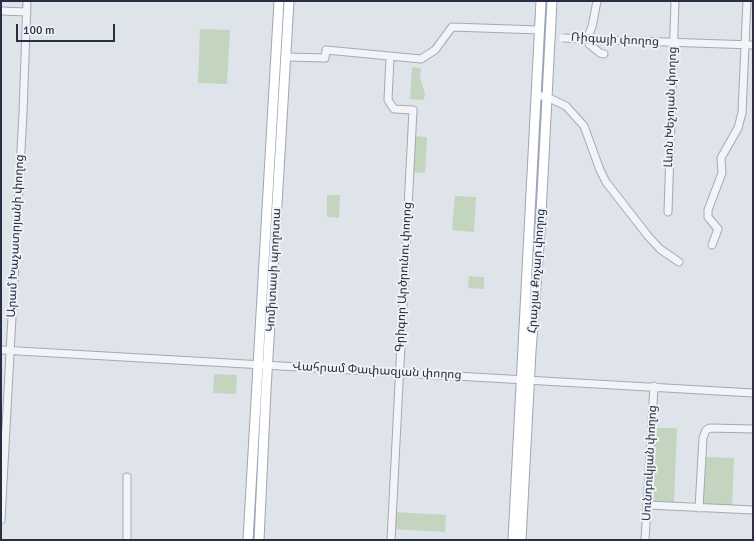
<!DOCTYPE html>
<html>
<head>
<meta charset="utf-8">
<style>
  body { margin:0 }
  #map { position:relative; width:754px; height:541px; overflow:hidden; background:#dfe3ea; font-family:Signika,sans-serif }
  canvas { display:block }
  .frame { position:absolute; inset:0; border:2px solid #262f43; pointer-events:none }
  .scale { position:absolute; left:16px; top:24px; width:99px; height:18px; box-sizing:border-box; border:2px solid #262f43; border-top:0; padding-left:5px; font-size:12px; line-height:14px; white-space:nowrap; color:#262f43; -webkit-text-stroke:3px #eff2f7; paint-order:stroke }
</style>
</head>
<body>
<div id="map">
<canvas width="754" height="541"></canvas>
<div class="frame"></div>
<div class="scale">100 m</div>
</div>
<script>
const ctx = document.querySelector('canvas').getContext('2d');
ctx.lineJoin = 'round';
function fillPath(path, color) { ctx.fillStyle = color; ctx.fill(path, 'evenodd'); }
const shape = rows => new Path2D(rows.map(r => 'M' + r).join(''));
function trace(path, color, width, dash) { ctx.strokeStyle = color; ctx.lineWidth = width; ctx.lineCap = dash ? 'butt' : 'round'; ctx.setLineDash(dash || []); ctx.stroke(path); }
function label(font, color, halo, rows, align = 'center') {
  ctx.font = font + ' Signika,"Noto Sans Armenian",sans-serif'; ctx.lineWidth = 4; ctx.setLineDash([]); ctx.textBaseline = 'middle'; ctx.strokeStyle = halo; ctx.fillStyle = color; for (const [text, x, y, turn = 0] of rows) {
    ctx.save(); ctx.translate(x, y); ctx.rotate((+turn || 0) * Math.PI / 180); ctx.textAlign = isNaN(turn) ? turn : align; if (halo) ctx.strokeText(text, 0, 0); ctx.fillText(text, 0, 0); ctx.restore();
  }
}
const green = shape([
  [200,29,230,30,227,84,198,83],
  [412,67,421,68,420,78,425,93,424,100,410,99],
  [414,136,427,137,425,173,411,172],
  [327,195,340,195,339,218,327,217],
  [455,196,476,197,474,232,452,230],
  [469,276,484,277,484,289,468,288],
  [214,374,237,375,236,394,213,393],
  [654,428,677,428,674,503,652,502],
  [703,457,734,458,732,507,701,506],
  [395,512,446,515,445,532,394,529]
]);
const minor = shape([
  [597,1,592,27,588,36,589,44,600,53,604,54],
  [1,11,27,12],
  [606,40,753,45],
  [287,57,325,58,326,50,421,59,435,50,452,27,539,30],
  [390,57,388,100,394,109,413,110,391,540],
  [536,95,547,97,566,106,584,126,600,170,606,182,648,236,660,249,679,262],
  [668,212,675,1],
  [712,245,718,229,708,217,708,210,722,173,721,158,738,128,742,113,747,1],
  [1,350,753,393],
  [127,477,127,540],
  [648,505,753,510],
  [699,508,703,438,706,430,710,428,753,429],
  [1,520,23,113,27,1],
  [645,540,654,386]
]);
const major = shape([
  [248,540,279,1],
  [259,540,266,390,289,1],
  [513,540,541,1],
  [521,540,531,351,540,233,552,1]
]);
const minorBridge = shape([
  [563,38,606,40]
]);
const streetNames = [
  ["Ռիգայի փողոց",615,40,3],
  ["Լևոն Խեչոյան փողոց",671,107,-88],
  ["Արամ Խաչատրյանի փողոց",16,236,-87],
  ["Կոմիտասի պողոտա",274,270,-87],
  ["Հրաչյա Քոչար փողոց",537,271,-86],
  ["Գրիգոր Արծրունու փողոց",404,277,-87],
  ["Վահրամ Փափազյան փողոց",377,371,3],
  ["Սունդուկյան փողոց",650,463,-87]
];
fillPath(green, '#c4d5bf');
trace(minor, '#a4a9b5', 9);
trace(major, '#9da6b7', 11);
trace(minor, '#f2f4f8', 7);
trace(major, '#fff', 9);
trace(minorBridge, '#a4a9b5', 9, []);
trace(minorBridge, '#f2f4f8', 7);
label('12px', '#262f43', '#eff2f7', streetNames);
</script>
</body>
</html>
